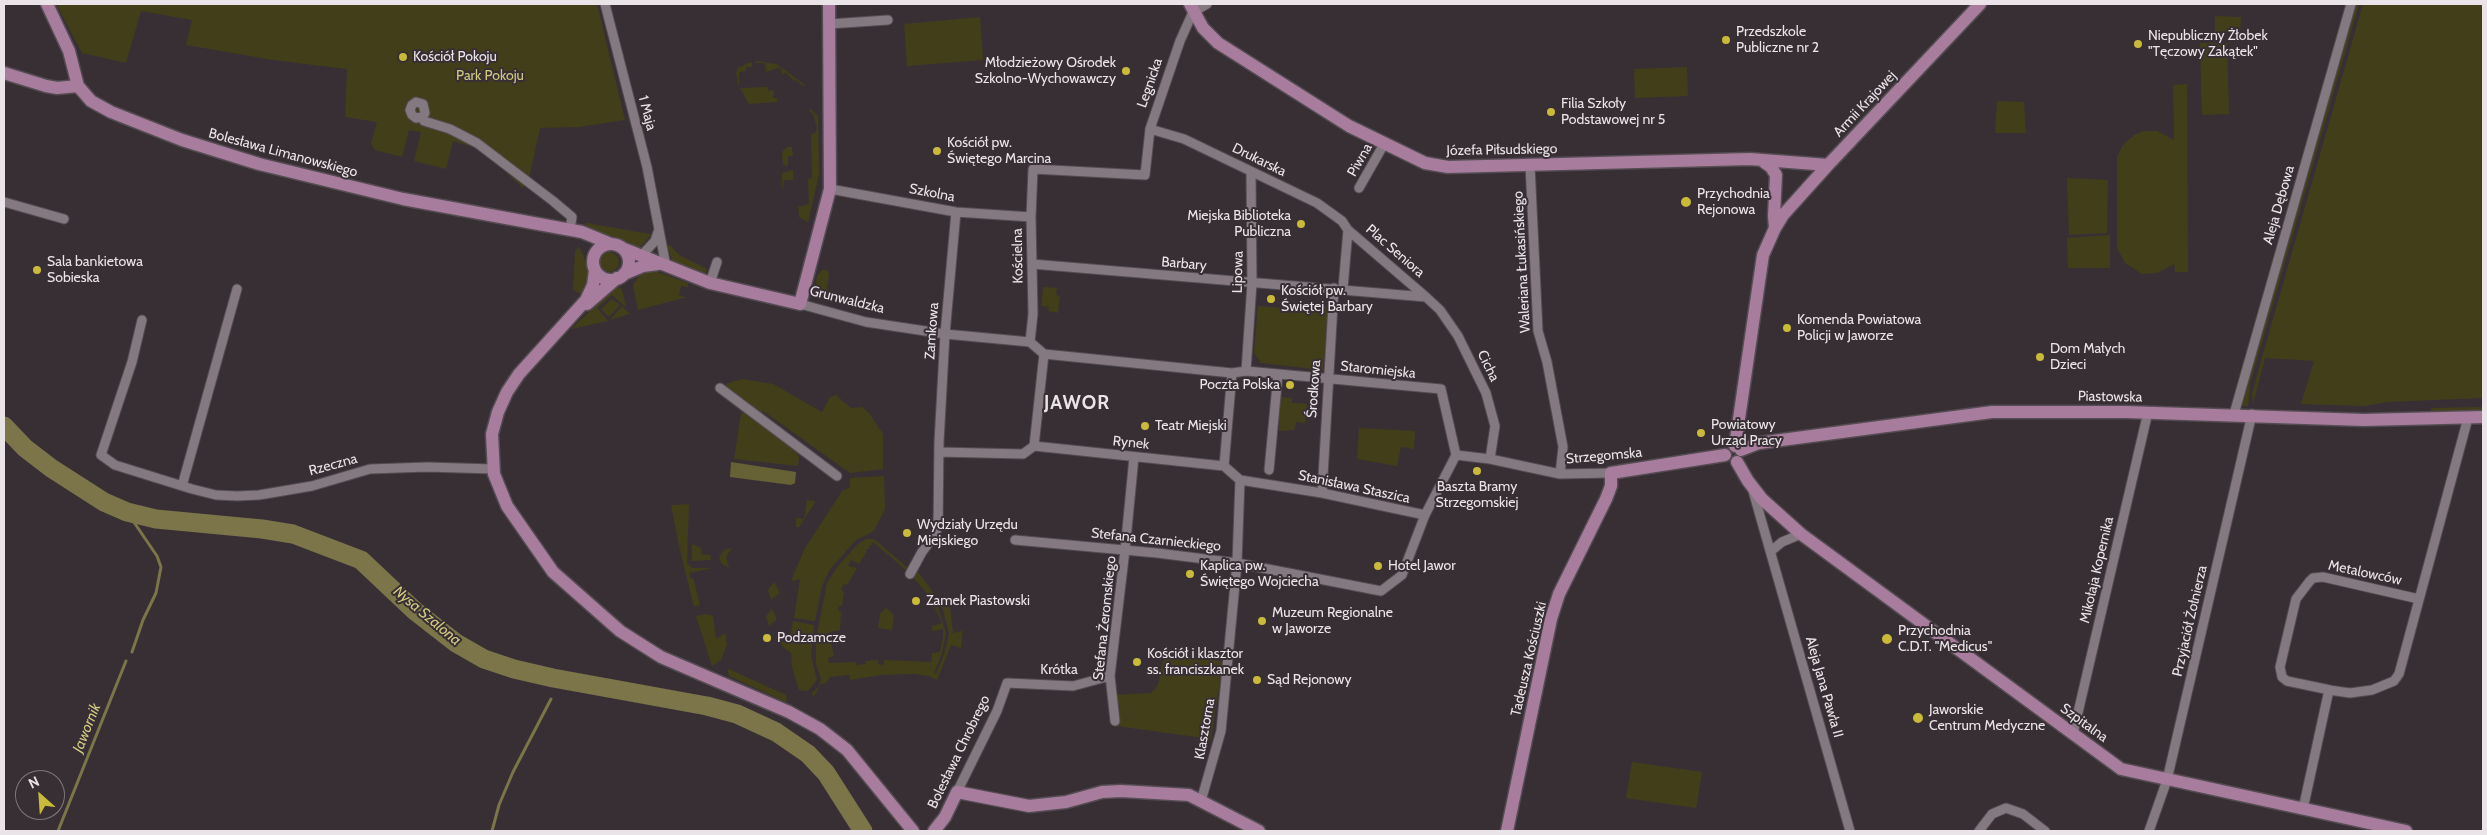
<!DOCTYPE html>
<html>
<head>
<meta charset="utf-8">
<style>
  body { margin:0 }
  #map { position:relative; width:2487px; height:835px; overflow:hidden; background:#382f35; font-family:Cabin,sans-serif }
  canvas { display:block }
  .frame { position:absolute; inset:0; border:5px solid #eae4e8; pointer-events:none }
  .north { position:absolute; left:15px; top:770px; width:50px; height:50px; box-sizing:border-box; background:#382f35; border:1px solid #7f777d; border-radius:50%; rotate:334deg; font-size:14px; font-weight:700; line-height:20px; text-align:center; color:#eae4e8 }
  .north::after { content:''; display:block; margin:auto; width:18px; height:22px; background:#c9ba3a; clip-path:polygon(50% 0,100% 100%,50% 72%,0 100%) }
</style>
</head>
<body>
<div id="map">
<canvas width="2487" height="835"></canvas>
<div class="frame"></div>
<div class="north">N</div>
</div>
<script>
const ctx = document.querySelector('canvas').getContext('2d');
ctx.lineJoin = 'round';
function fillPath(path, color) { ctx.fillStyle = color; ctx.fill(path, 'evenodd'); }
const shape = rows => new Path2D(rows.map(r => 'M' + r).join(''));
function trace(path, color, width, dash) { ctx.strokeStyle = color; ctx.lineWidth = width; ctx.lineCap = dash ? 'butt' : 'round'; ctx.setLineDash(dash || []); ctx.stroke(path); }
function label(font, color, halo, rows, align = 'center') {
  ctx.font = font + ' Cabin,sans-serif'; ctx.lineWidth = 4; ctx.setLineDash([]); ctx.textBaseline = 'middle'; ctx.strokeStyle = halo; ctx.fillStyle = color; for (const [text, x, y, turn = 0] of rows) {
    ctx.save(); ctx.translate(x, y); ctx.rotate((+turn || 0) * Math.PI / 180); ctx.textAlign = isNaN(turn) ? turn : align; if (halo) ctx.strokeText(text, 0, 0); ctx.fillText(text, 0, 0); ctx.restore();
  }
}
const green = shape([
  [56,4,597,4,625,120,579,127,540,128,530,174,523,188,481,149,453,141,446,169,414,161,421,132,409,130,402,157,375,150,371,144,377,122,345,117,347,69,273,60,186,45,192,20,141,11,126,63,82,53],
  [2355,4,2359,4,2250,384,2248,406,2243,406,2241,401],
  [2363,4,2483,4,2483,398,2387,402,2365,406,2301,404,2314,361,2265,358,2253,404,2252,394,2263,354],
  [2215,16,2241,17,2240,33,2215,32],
  [980,17,983,60,907,66,904,24],
  [2200,43,2227,43,2229,114,2202,115],
  [756,61,776,64,781,67,805,85,803,86,796,80,794,81,786,73,782,74,781,67,766,72,765,63,755,63],
  [750,62,752,63,752,67,746,67,746,71,739,72,739,87,736,73,738,68],
  [1687,67,1688,96,1635,98,1634,69],
  [2187,84,2188,272,2175,272,2174,264,2157,273,2142,274,2125,263,2117,248,2117,157,2123,145,2134,135,2143,131,2157,131,2174,140,2173,85],
  [767,87,768,91,774,90,773,98,777,98,777,102,749,104,740,88],
  [1997,101,2024,102,2026,133,1995,133],
  [811,109,818,116,819,175,808,222,799,217,798,207,809,204,808,179,812,178,811,134,815,133,817,128,813,114,809,111],
  [788,147,792,147,793,156,788,156,788,166,786,166,783,164,782,156,783,150],
  [793,170,793,180,784,180,782,190,782,173],
  [2067,178,2108,180,2107,233,2069,235],
  [586,223,650,234,651,235,640,247,634,247,594,232,585,224],
  [2110,235,2110,268,2068,268,2067,238],
  [667,245,670,245,679,255,707,269,706,272,704,274,673,263],
  [579,247,584,256,588,272,586,286,580,294,573,289,575,251],
  '599 262a10 10 0 1 1 20 0a10 10 0 1 1-20 0Z',
  [652,270,688,283,688,287,681,286,679,296,687,297,638,310,633,285,639,276],
  [822,270,827,270,829,274,826,295,818,293,815,287,817,276],
  [617,286,622,289,626,307,612,295,597,308,608,321,571,329],
  [1043,287,1057,288,1056,295,1060,296,1058,313,1048,311,1049,307,1041,306],
  [612,299,620,305,609,317,601,309],
  [1306,305,1329,306,1323,370,1261,363,1254,353,1258,306,1305,310],
  [622,306,630,314,610,320],
  [742,379,773,384,822,412,830,397,836,395,851,408,862,407,869,413,883,434,883,469,850,473,763,411,759,415,728,389,726,384],
  [1279,397,1292,398,1292,403,1307,404,1305,423,1296,422,1294,430,1279,431],
  [2483,407,2483,412,2432,413,2431,408],
  [744,412,795,450,799,457,798,466,734,459,741,414],
  [1359,428,1415,431,1414,449,1401,447,1397,466,1357,459],
  [884,476,885,509,874,531,856,540,830,569,822,586,815,621,794,618,800,579,791,581,805,548,843,490,850,488,850,478],
  [807,500,816,501,799,527,796,527,796,518,804,519],
  [689,504,687,563,692,568,712,568,689,573,691,579,693,578,700,605,694,607,680,550,671,505],
  [866,539,874,539,909,569,907,571,873,542,868,549,865,549,867,551,859,564,851,560,848,566,857,568,847,585,844,584,841,589,844,593,842,606,839,606,838,611,841,611,840,630,829,632,834,656,828,658,829,663,856,662,856,665,866,664,866,661,876,660,878,660,878,664,884,665,884,660,931,662,932,653,940,652,943,637,943,629,932,631,932,626,942,623,929,596,914,578,917,571,933,592,946,633,942,653,934,673,936,674,944,655,949,633,942,607,950,607,953,633,963,631,961,648,951,645,937,680,929,676,914,674,881,675,850,680,850,675,830,677,826,683,821,684,813,698,812,693,819,686,821,679,816,664,816,639,827,583,838,566,858,544],
  [692,544,701,548,701,554,710,555,711,560,692,561],
  [732,548,726,557,729,568,722,564,719,558,724,550],
  [774,582,780,593,771,600,768,590],
  [886,608,894,615,892,630,878,628,880,614],
  [772,609,777,619,769,626,766,616],
  [706,614,713,616,716,639,725,633,727,644,721,660,712,666,696,616],
  [793,621,814,625,811,656,817,680,808,691,799,690,792,667,791,653,782,646,781,642,790,639],
  [1176,657,1223,661,1211,739,1116,726,1112,695,1151,693,1158,685,1163,660],
  [727,670,731,670,786,695,787,700,786,702,729,676],
  [1632,762,1702,772,1696,808,1626,798]
]);
const forest = shape([
  [731,462,796,472,795,483,791,485,730,477]
]);
const stream = shape([
  [127,512,157,556,161,567,156,593,143,620,132,652],
  [58,831,126,661],
  [492,831,499,805,513,772,551,699]
]);
const river = shape([
  [4,426,25,448,51,468,104,502,127,512,156,519,262,529,293,534,361,560,415,611,456,643,484,659,514,669,553,678,707,706,737,714,776,732,808,754,826,773,863,831]
]);
const street = shape([
  [605,4,647,167,665,261,661,263],
  [829,24,888,20],
  [422,117,425,113,423,104,416,102,412,105,410,110,412,115,416,118,422,117,424,121,450,129,477,143,553,201,572,217,570,229],
  [1150,129,1184,139,1317,203,1342,221,1348,230],
  [1530,165,1538,331,1547,362,1563,447,1560,474],
  [1359,188,1384,144],
  [830,189,956,212,1031,217],
  [4,202,64,219],
  [641,256,655,241,658,232],
  [1032,264,1426,297,1348,230,1343,288],
  [710,283,717,262],
  [1426,297,1440,310,1458,336,1486,393,1495,426,1490,459],
  [800,304,866,322,945,334,1030,342],
  [142,320,132,362,101,455,115,465,192,489,216,495,237,496,259,495,312,486,370,469,427,467,493,469],
  [1030,342,1033,314,1031,217,1033,169,1145,175,1150,129,1180,41,1193,12,1207,4],
  [1030,342,1044,354,1232,373],
  [1246,371,1252,283,1251,173],
  [720,388,837,476],
  [2234,414,2351,4],
  [1034,446,1044,354],
  [939,452,1023,454,1034,446,1224,466],
  [1456,455,1490,459,1560,474,1611,473],
  [1269,470,1278,374],
  [1240,480,1224,466,1232,373,1246,371,1441,389,1456,455],
  [1240,480,1322,493,1425,515,1456,455],
  [182,486,237,289],
  [1753,491,1850,831],
  [1322,493,1334,288],
  [1015,540,1157,553,1237,563,1381,591,1402,575,1425,515],
  [1771,551,1782,542,1801,534],
  [910,574,922,552,935,535,938,526,939,442,945,334,956,212],
  [2330,690,2287,681,2282,677,2280,667,2296,599,2309,582,2313,578,2323,577,2419,599],
  [1115,721,1110,676,1125,550,1134,457],
  [2073,734,2148,412],
  [957,792,997,711,1007,683,1073,686,1110,676],
  [1201,801,1221,731,1237,563,1240,480],
  [2303,809,2329,690,2350,693,2372,690,2394,681,2399,674,2468,418],
  [1979,831,1992,814,2006,808,2023,814,2045,831],
  [2149,831,2167,780,2252,414]
]);
const secondary = shape([
  [47,4,69,51,78,86,91,101,111,112,182,140,259,164,403,199,582,232,611,244],
  [1190,4,1203,28,1218,43,1349,126,1425,163,1448,167,1750,159,1828,165],
  [4,73,46,86,57,88,78,86],
  [1764,162,1771,167,1776,175,1774,216,1775,228],
  '593 262a18 18 0 1 1 36 0a18 18 0 1 1-36 0Z',
  [622,248,710,283,800,304,830,189,829,4],
  [595,270,593,285,586,300,519,374,507,392,498,412,492,434,494,474,507,506,553,572,620,631,661,657,789,712,820,729,847,750,913,831],
  [624,274,643,266,658,264],
  [587,304,617,278],
  [1735,446,1763,255,1775,228,1783,215,1828,165,1980,4],
  [1741,450,1759,443,1992,412,2126,412,2364,420,2483,417],
  [1737,462,1748,481,1762,499,1801,534,2121,769,2406,831],
  [934,831,945,817,957,792,1029,806,1066,802,1102,792,1121,791,1189,795,1259,831],
  [1507,831,1551,619,1559,594,1606,499,1611,486,1611,473,1725,455]
]);
const markers = [
  [1726,40,5,"#c9ba3a"],
  [2138,44,5,"#c9ba3a"],
  [403,57,5,"#c9ba3a"],
  [1126,71,5,"#c9ba3a"],
  [1551,112,5,"#c9ba3a"],
  [937,151,5,"#c9ba3a"],
  [1686,202,6,"#c9ba3a"],
  [1301,224,5,"#c9ba3a"],
  [37,270,5,"#c9ba3a"],
  [1271,299,5,"#c9ba3a"],
  [1787,328,5,"#c9ba3a"],
  [2040,357,5,"#c9ba3a"],
  [1290,385,5,"#c9ba3a"],
  [1145,426,5,"#c9ba3a"],
  [1701,433,5,"#c9ba3a"],
  [1477,471,5,"#c9ba3a"],
  [907,533,5,"#c9ba3a"],
  [1378,566,5,"#c9ba3a"],
  [1190,574,5,"#c9ba3a"],
  [916,601,5,"#c9ba3a"],
  [1262,621,5,"#c9ba3a"],
  [767,638,5,"#c9ba3a"],
  [1887,639,6,"#c9ba3a"],
  [1137,662,5,"#c9ba3a"],
  [1257,680,5,"#c9ba3a"],
  [1918,718,6,"#c9ba3a"]
];
const poiNames = [
  ["Przedszkole",1736,32],
  ["Publiczne nr 2",1736,48],
  ["Niepubliczny Żłobek",2148,36],
  ["\"Tęczowy Zakątek\"",2148,52],
  ["Kościół Pokoju",413,57],
  ["Młodzieżowy Ośrodek",1116,63,"right"],
  ["Szkolno-Wychowawczy",1116,79,"right"],
  ["Filia Szkoły",1561,104],
  ["Podstawowej nr 5",1561,120],
  ["Kościół pw.",947,143],
  ["Świętego Marcina",947,159],
  ["Przychodnia",1697,194],
  ["Rejonowa",1697,210],
  ["Miejska Biblioteka",1291,216,"right"],
  ["Publiczna",1291,232,"right"],
  ["Sala bankietowa",47,262],
  ["Sobieska",47,278],
  ["Kościół pw.",1281,291],
  ["Świętej Barbary",1281,307],
  ["Komenda Powiatowa",1797,320],
  ["Policji w Jaworze",1797,336],
  ["Dom Małych",2050,349],
  ["Dzieci",2050,365],
  ["Poczta Polska",1280,385,"right"],
  ["Powiatowy",1711,425],
  ["Urząd Pracy",1711,441],
  ["Teatr Miejski",1155,426],
  ["Baszta Bramy",1477,487,"center"],
  ["Strzegomskiej",1477,503,"center"],
  ["Wydziały Urzędu",917,525],
  ["Miejskiego",917,541],
  ["Kaplica pw.",1200,566],
  ["Świętego Wojciecha",1200,582],
  ["Hotel Jawor",1388,566],
  ["Zamek Piastowski",926,601],
  ["Muzeum Regionalne",1272,613],
  ["w Jaworze",1272,629],
  ["Przychodnia",1898,631],
  ["C.D.T. \"Medicus\"",1898,647],
  ["Podzamcze",777,638],
  ["Kościół i klasztor",1147,654],
  ["ss. franciszkanek",1147,670],
  ["Sąd Rejonowy",1267,680],
  ["Jaworskie",1929,710],
  ["Centrum Medyczne",1929,726]
];
const parkNames = [
  ["Park Pokoju",490,76]
];
const streetNames = [
  ["Legnicka",1150,83,-71],
  ["Armii Krajowej",1865,104,-47],
  ["1 Maja",647,113,75],
  ["Józefa Piłsudskiego",1502,150,-1],
  ["Bolesława Limanowskiego",283,153,15],
  ["Drukarska",1259,160,26],
  ["Piwna",1360,160,-60],
  ["Szkolna",932,193,11],
  ["Aleja Dębowa",2279,205,-74],
  ["Plac Seniora",1395,251,41],
  ["Kościelna",1018,256,-91],
  ["Waleriana Łukasińskiego",1522,262,-93],
  ["Barbary",1184,264,5],
  ["Lipowa",1238,272,-89],
  ["Grunwaldzka",847,300,14],
  ["Zamkowa",932,331,-86],
  ["Cicha",1488,366,64],
  ["Staromiejska",1378,370,6],
  ["Środkowa",1314,389,-86],
  ["Piastowska",2110,397,1],
  ["Rynek",1131,443,6],
  ["Strzegomska",1604,456,-5],
  ["Rzeczna",333,465,-15],
  ["Stanisława Staszica",1354,487,12],
  ["Stefana Czarnieckiego",1156,540,6],
  ["Mikołaja Kopernika",2097,570,-77],
  ["Metalowców",2365,573,12],
  ["Stefana Żeromskiego",1105,618,-84],
  ["Przyjaciół Żołnierza",2190,621,-77],
  ["Tadeusza Kościuszki",1529,659,-77],
  ["Krótka",1059,670],
  ["Aleja Jana Pawła II",1824,687,74],
  ["Szpitalna",2084,723,36],
  ["Klasztorna",1205,729,-80],
  ["Bolesława Chrobrego",959,752,-64]
];
const waterNames = [
  ["Nysa Szalona",427,616,40],
  ["Jawornik",87,728,-68]
];
const districtNames = [
  ["JAWOR",1077,403]
];
fillPath(green, '#423e1a');
fillPath(forest, '#676236');
trace(stream, '#7b7549', 3);
trace(river, '#7b7549', 19);
trace(street, '#544c52', 11);
trace(secondary, '#544c52', 15);
trace(street, '#847980', 9);
trace(secondary, '#a77c9c', 12);
for (const [x, y, r, color] of markers) { const dot = new Path2D(); dot.arc(x, y, r, 0, 2 * Math.PI); ctx.fillStyle = color; ctx.fill(dot); trace(dot, '#382f35', 2); }
label('14px', '#eae4e8', '#382f35', poiNames, 'left');
label('14px', '#d1c980', '#382f35', parkNames);
label('14px', '#eae4e8', '#382f35', streetNames);
label('italic 15px', '#d3ca82', '#382f35', waterNames);
ctx.letterSpacing = '1px';
label('bold 19px', '#eae4e8', '#382f35', districtNames);
ctx.letterSpacing = '0px';
</script>
</body>
</html>
